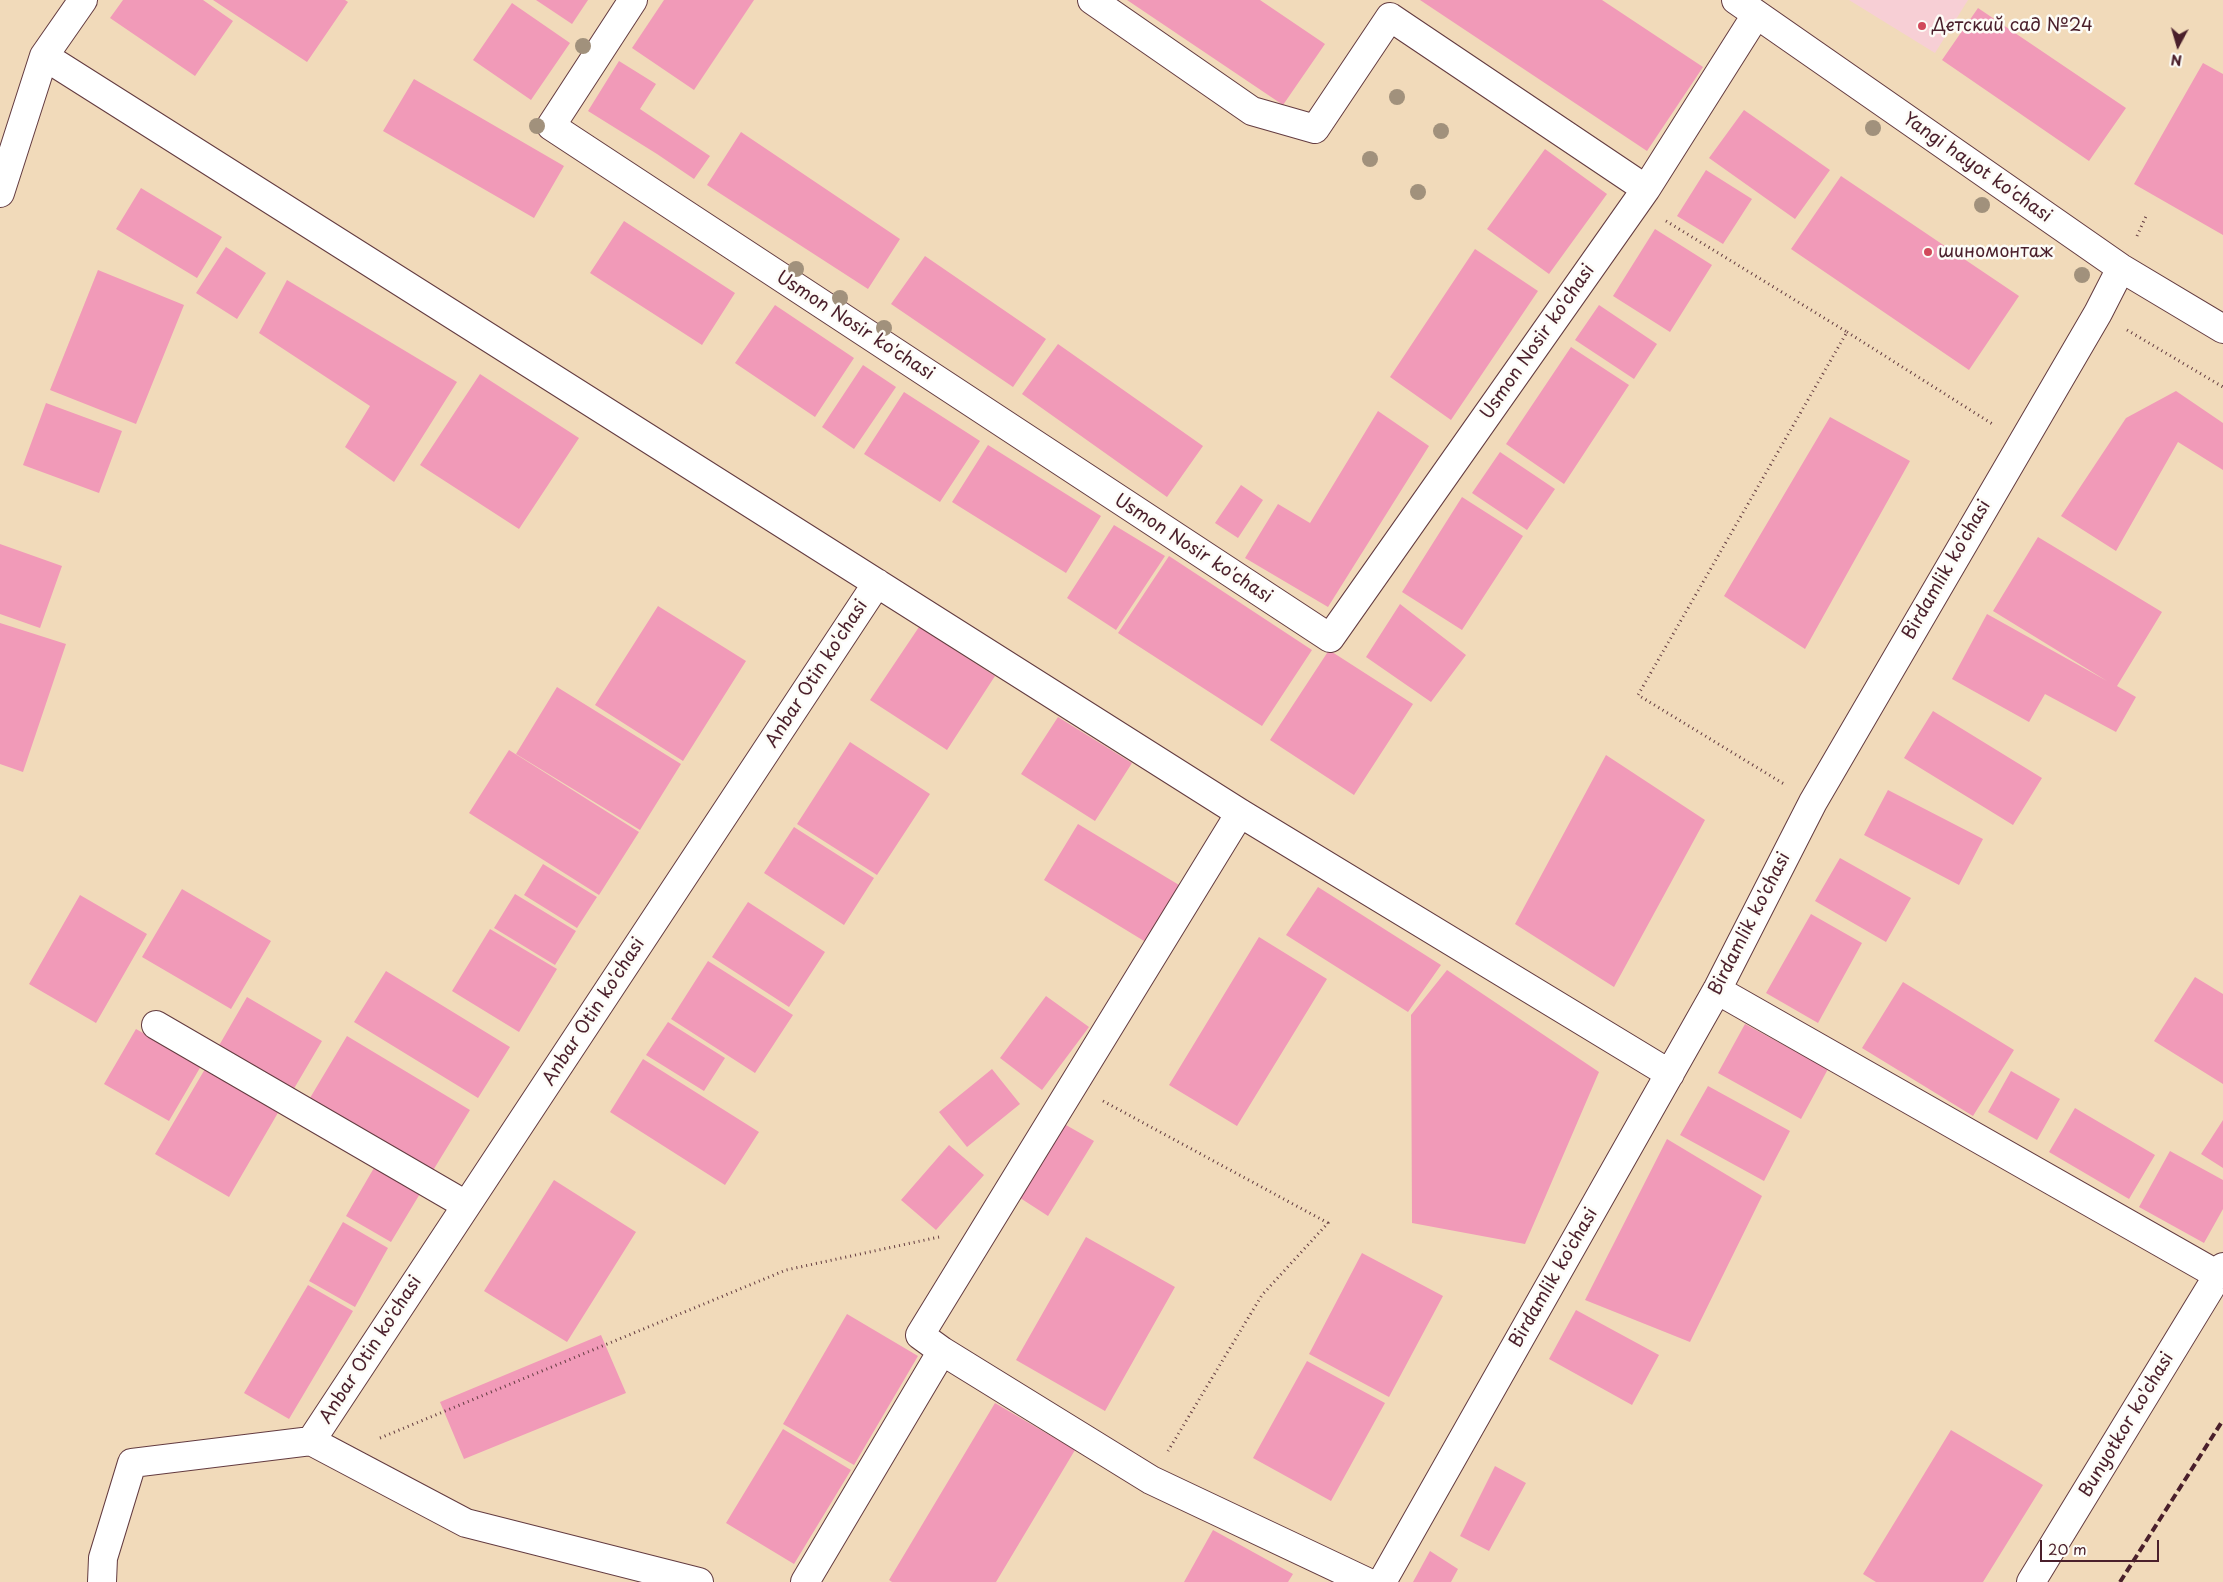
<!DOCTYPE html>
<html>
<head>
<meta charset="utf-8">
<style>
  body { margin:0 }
  #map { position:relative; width:2223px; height:1582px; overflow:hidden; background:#f1daba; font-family:"Playpen Sans",sans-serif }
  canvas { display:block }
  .north { position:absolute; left:2153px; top:20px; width:50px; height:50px; -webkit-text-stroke:4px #fdfcf7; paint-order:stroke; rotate:186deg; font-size:14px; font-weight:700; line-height:20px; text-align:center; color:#4a1f2b }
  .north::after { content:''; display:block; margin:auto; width:18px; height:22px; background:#4a1f2b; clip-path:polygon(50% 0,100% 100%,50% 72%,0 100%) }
  .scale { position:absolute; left:2040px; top:1540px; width:119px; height:22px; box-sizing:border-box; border:2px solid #4a1f2b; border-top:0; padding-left:6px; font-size:15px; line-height:18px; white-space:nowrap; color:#4a1f2b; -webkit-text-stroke:4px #fdfcf7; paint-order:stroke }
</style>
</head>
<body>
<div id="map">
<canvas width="2223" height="1582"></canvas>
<div class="north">N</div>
<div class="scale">20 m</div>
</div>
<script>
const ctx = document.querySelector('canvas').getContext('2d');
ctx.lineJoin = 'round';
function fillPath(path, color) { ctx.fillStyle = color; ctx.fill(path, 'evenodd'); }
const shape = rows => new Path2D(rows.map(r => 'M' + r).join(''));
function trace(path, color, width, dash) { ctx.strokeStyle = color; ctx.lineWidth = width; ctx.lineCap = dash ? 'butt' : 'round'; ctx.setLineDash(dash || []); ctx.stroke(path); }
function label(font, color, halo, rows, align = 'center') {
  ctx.font = font + ' "Playpen Sans",sans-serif'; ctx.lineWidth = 5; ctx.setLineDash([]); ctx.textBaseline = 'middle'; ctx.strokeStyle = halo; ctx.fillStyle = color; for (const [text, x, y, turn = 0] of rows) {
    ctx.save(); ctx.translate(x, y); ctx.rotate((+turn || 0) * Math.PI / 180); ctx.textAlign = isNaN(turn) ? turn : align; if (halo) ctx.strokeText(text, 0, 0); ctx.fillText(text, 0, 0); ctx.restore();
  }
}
const built = shape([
  [1849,0,1968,0,1935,53]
]);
const building = shape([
  [123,0,203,0,233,21,195,76,110,18],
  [213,0,345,0,348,2,307,62],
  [536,0,588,0,572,24],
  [664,0,754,0,694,90,632,48],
  [1127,0,1260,0,1325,44,1283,105],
  [1420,0,1602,0,1703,67,1647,151],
  [512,3,570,43,531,100,473,60],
  [1978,8,2126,108,2089,161,1942,60],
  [619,61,656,84,640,109,710,156,694,179,657,154,588,111],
  [2203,63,2223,74,2223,235,2134,184],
  [414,79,564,166,534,218,383,131],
  [1744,110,1830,170,1795,219,1709,158],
  [741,132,900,239,868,289,707,185],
  [1545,149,1607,194,1549,274,1487,229],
  [1706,170,1752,199,1723,244,1677,216],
  [1841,176,2019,296,1969,370,1791,249],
  [141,188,222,237,197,278,116,229],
  [624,221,735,293,702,345,590,273],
  [1655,229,1712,265,1670,332,1613,296],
  [226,247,266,273,237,319,196,293],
  [1475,249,1538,291,1451,420,1390,377],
  [925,256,1046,339,1013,387,891,304],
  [98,270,184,305,136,424,50,390],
  [287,280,457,382,394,482,345,447,370,406,259,333],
  [775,305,854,358,815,417,735,363],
  [1599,305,1657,344,1634,379,1575,340],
  [1058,344,1203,446,1167,497,1022,394],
  [1571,347,1629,385,1564,484,1506,444],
  [863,365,896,387,854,449,822,427],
  [480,374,579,438,519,529,420,465],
  [2176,391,2223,423,2223,470,2178,442,2116,551,2061,516,2126,418],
  [904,392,980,441,940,502,864,454],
  [46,403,122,431,99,493,23,465],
  [1378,411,1429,446,1328,607,1245,558,1278,504,1310,523],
  [1830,417,1910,461,1805,649,1724,596],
  [988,445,1101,516,1066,573,952,502],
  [1500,452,1555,489,1527,530,1472,493],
  [1241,485,1263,500,1238,538,1215,523],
  [1462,497,1523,536,1462,630,1402,592],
  [1114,525,1165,556,1116,630,1067,598],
  [2038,537,2162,612,2117,686,2136,697,2116,732,2045,694,2029,722,1952,679,1987,614,2107,681,1993,611],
  [0,544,62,566,40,628,0,614],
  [1169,556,1312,650,1262,726,1118,633],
  [1400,604,1466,655,1431,702,1366,657],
  [658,606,746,661,683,761,595,705],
  [0,623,66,644,23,772,0,764],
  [919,627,995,676,947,750,870,700],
  [1329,650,1413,704,1354,795,1270,740],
  [557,687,681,764,640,830,516,754],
  [1933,711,2042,778,2013,825,1904,758],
  [1058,717,1132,763,1095,821,1021,774],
  [850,742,930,794,877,875,797,824],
  [509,750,639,832,599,895,469,813],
  [1606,755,1705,820,1614,987,1515,924],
  [1888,790,1983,839,1959,885,1864,835],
  [1078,824,1184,888,1149,944,1044,880],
  [794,827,874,878,844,925,764,873],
  [1840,858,1911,898,1886,942,1815,901],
  [543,864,597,897,577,928,524,895],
  [1318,887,1441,965,1408,1012,1286,935],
  [182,889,271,941,231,1009,142,957],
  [515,894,576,931,555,965,494,928],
  [80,895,147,934,96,1023,29,984],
  [748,902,825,952,789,1007,712,957],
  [1811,914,1862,943,1818,1023,1766,993],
  [490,929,557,969,519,1032,452,991],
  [1259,937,1327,979,1237,1126,1169,1085],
  [708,961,793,1015,755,1073,671,1019],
  [1447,970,1599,1072,1525,1244,1412,1223,1411,1015],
  [386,971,510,1047,478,1098,354,1022],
  [2195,977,2223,994,2223,1084,2154,1041],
  [1903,982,2014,1050,1973,1116,1862,1048],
  [1046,996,1089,1027,1042,1090,1000,1058],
  [247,997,322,1041,292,1092,217,1049],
  [668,1022,725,1058,704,1091,646,1055],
  [1745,1024,1828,1069,1801,1119,1718,1073],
  [136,1029,201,1066,169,1121,104,1084],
  [347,1036,470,1110,429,1177,307,1103],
  [643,1059,759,1132,725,1185,610,1112],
  [205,1069,279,1111,229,1197,155,1154],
  [992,1069,1020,1104,967,1147,939,1112],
  [2011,1071,2060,1099,2037,1140,1988,1112],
  [1708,1086,1790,1131,1764,1181,1680,1135],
  [2075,1108,2155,1155,2129,1199,2049,1152],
  [2223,1120,2223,1168,2201,1154],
  [1059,1121,1094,1141,1048,1216,1014,1194],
  [1667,1139,1762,1196,1690,1342,1585,1300],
  [949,1145,984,1175,936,1230,901,1200],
  [2170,1151,2223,1180,2223,1209,2204,1243,2139,1207],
  [378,1161,424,1187,391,1242,346,1216],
  [554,1180,636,1232,567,1342,484,1291],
  [343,1222,388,1248,355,1307,309,1281],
  [1086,1237,1175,1287,1105,1411,1016,1360],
  [1362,1253,1443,1296,1389,1397,1309,1354],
  [308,1285,353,1311,289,1419,244,1393],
  [1576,1310,1659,1355,1632,1405,1549,1359],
  [847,1314,918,1356,854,1465,783,1424],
  [601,1335,626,1393,464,1459,440,1402],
  [1307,1361,1385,1403,1331,1501,1253,1458],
  [995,1403,1075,1450,996,1582,892,1582,889,1580],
  [783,1429,851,1470,794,1564,726,1523],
  [1951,1430,2043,1485,1983,1582,1876,1582,1863,1574],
  [1495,1466,1526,1483,1489,1551,1460,1536],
  [1213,1530,1293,1574,1288,1582,1184,1582],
  [1430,1551,1458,1569,1451,1582,1413,1582]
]);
const path = shape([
  [1666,221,1847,332,1638,695,1784,784],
  [2137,236,2147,214],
  [2127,330,2223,387],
  [1847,332,1994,425],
  [1103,1101,1328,1223,1262,1295,1168,1451],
  [380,1438,786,1270,939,1237]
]);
const minor = shape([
  [633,0,551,126,1330,638,1646,189,1756,15],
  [1092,0,1252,111,1315,129,1390,17,1646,189],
  [1736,0,2121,268,2223,329],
  [44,56,1240,813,1670,1074],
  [0,193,44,56,83,0],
  [1240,813,920,1335,942,1351,1151,1480,1367,1582],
  [1717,990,2218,1275],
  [156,1025,466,1205],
  [311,1441,877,583],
  [311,1441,466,1523,699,1582],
  [102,1582,103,1558,132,1463,311,1441],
  [805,1582,942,1351],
  [1382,1582,1717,990,1813,802,2098,313,2121,268],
  [2031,1582,2223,1267]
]);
const rail = shape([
  [2120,1582,2223,1420]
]);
const trees = [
  [583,46],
  [1397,97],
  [537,126],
  [1873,128],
  [1441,131],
  [1370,159],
  [1418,192],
  [1982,205],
  [796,269],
  [2082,275],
  [840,298],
  [884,328]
];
const markers = [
  [1922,26,5,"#d1495b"],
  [1928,252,5,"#d1495b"]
];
const poiNames = [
  ["Детский сад №24",1932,26],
  ["шиномонтаж",1938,252]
];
const streetNames = [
  ["Yangi hayot ko'chasi",1977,168,35],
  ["Usmon Nosir ko'chasi",855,326,33],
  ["Usmon Nosir ko'chasi",1538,342,-55],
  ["Usmon Nosir ko'chasi",1193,549,33],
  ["Birdamlik ko'chasi",1947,570,-60],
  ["Anbar Otin ko'chasi",817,674,-57],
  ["Birdamlik ko'chasi",1750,924,-63],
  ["Anbar Otin ko'chasi",594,1012,-57],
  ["Birdamlik ko'chasi",1554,1278,-60],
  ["Anbar Otin ko'chasi",371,1350,-57],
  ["Bunyotkor ko'chasi",2127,1425,-59]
];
fillPath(built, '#f7cfd5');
fillPath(building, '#f19ab8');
trace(minor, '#633b40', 30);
trace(path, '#633b40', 3, [1, 4]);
trace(minor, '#fff', 28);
trace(rail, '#4a1f2b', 4, [8, 4]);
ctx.fillStyle = '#a1917c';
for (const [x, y] of trees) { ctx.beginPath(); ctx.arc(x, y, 8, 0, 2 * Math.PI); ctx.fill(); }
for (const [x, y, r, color] of markers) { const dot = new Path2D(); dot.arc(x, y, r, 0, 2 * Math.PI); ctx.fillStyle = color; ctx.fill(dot); trace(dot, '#fdfcf7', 2); }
label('18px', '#4a1f2b', '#fdfcf7', poiNames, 'left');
label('18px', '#4a1f2b', '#fdfcf7', streetNames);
</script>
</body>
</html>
